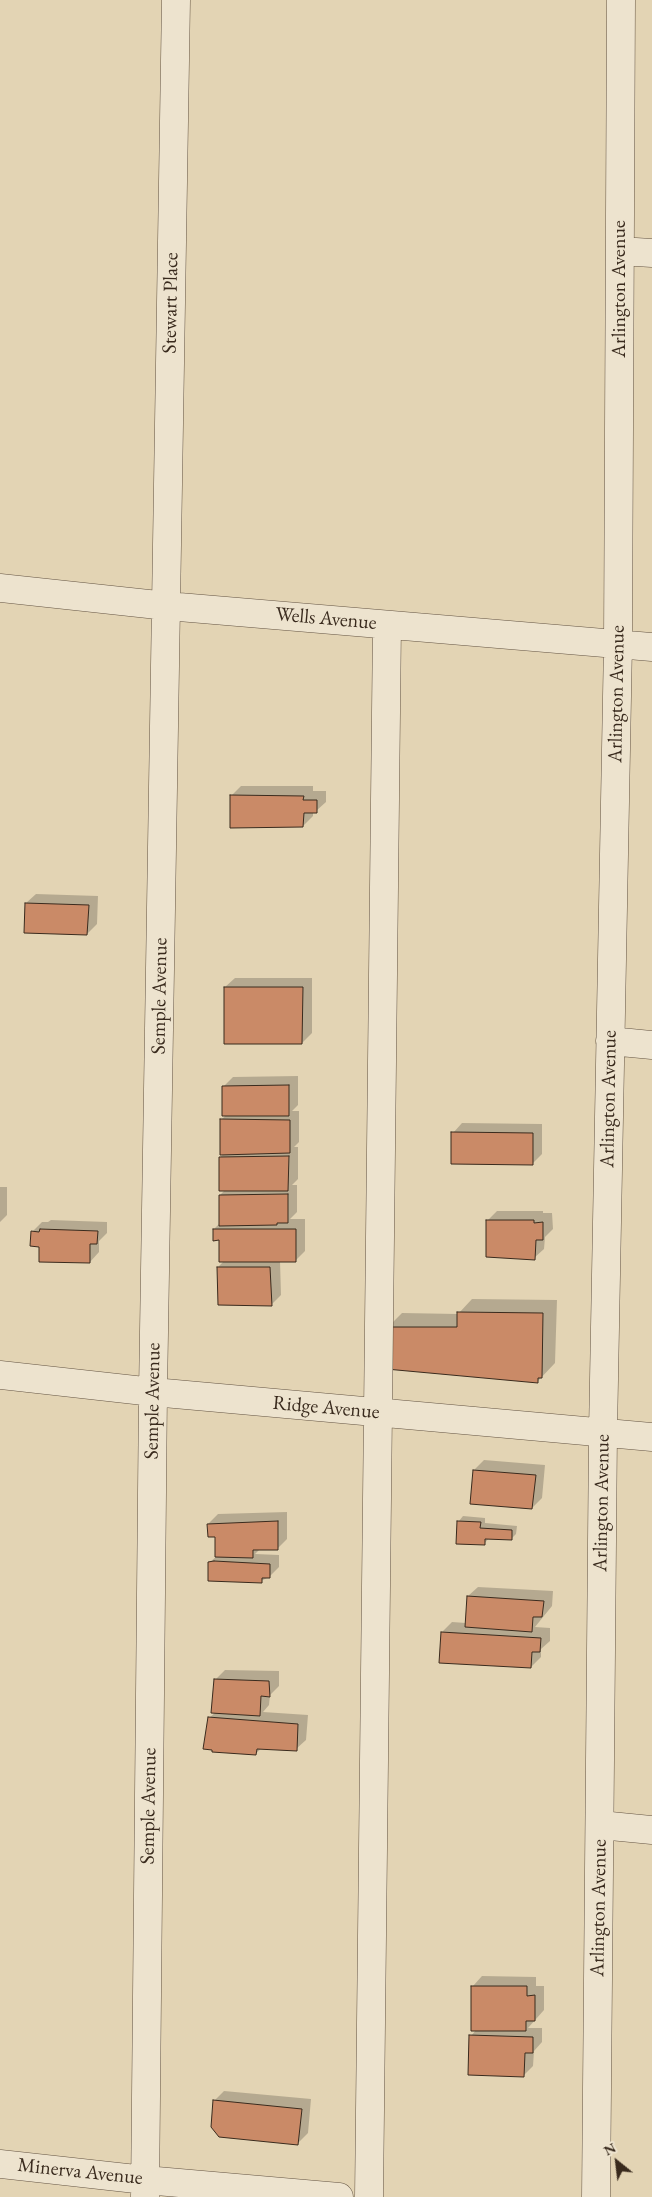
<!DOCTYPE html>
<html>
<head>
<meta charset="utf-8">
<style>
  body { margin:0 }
  #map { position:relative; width:652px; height:2197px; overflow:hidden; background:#e3d4b4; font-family:"EB Garamond",serif }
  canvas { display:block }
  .north { position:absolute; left:592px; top:2137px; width:50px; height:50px; -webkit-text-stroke:4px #ede3ce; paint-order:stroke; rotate:331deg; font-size:14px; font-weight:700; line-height:20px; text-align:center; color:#392a1d }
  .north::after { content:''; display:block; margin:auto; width:18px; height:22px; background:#392a1d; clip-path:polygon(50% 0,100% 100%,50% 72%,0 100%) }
</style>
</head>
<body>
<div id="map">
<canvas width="652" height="2197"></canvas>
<div class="north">N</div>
</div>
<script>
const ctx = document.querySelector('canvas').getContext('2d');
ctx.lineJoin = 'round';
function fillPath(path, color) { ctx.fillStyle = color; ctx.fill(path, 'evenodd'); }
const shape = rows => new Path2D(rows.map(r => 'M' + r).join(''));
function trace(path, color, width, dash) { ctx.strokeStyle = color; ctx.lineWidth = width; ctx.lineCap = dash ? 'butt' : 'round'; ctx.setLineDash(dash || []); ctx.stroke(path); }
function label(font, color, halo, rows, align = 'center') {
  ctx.font = font + ' "EB Garamond",serif'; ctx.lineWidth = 4; ctx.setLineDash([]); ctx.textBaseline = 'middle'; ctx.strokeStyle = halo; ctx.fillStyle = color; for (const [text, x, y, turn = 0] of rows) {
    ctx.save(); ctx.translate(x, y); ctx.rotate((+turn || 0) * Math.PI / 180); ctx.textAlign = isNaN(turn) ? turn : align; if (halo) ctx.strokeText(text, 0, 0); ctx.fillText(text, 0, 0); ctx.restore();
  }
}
const shadow = shape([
  [241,786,313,786,313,791,326,791,326,802,316,811,313,811,313,816,303,826,231,796],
  [36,894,98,896,97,924,87,934,26,903],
  [235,978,312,978,312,1033,302,1043,225,987],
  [298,1076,298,1105,292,1111,299,1111,299,1142,294,1147,298,1147,298,1179,292,1185,297,1185,297,1212,290,1219,305,1219,305,1251,295,1261,280,1261,281,1295,271,1305,218,1267,225,1260,220,1239,214,1229,220,1223,220,1195,225,1190,220,1157,224,1154,221,1120,226,1115,223,1087,233,1077],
  [462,1123,542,1124,542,1154,532,1164,453,1133],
  [0,1187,7,1187,7,1215,0,1222],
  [497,1211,543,1211,543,1213,552,1213,553,1229,545,1237,544,1249,534,1258,487,1221],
  [51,1220,107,1222,107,1233,99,1241,99,1252,90,1262,41,1246,32,1232,42,1222,48,1222],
  [472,1299,557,1300,555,1363,538,1381,388,1327,402,1313,458,1314],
  [484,1460,545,1465,542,1498,532,1508,474,1470],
  [287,1512,287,1539,277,1549,260,1549,255,1554,279,1555,279,1567,269,1577,261,1581,209,1563,217,1556,216,1536,208,1524,218,1514],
  [463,1516,485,1518,485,1523,517,1526,516,1534,511,1539,489,1538,484,1544,459,1521],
  [478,1587,553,1591,552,1606,535,1627,550,1628,550,1641,541,1649,541,1657,531,1667,442,1632,452,1622,466,1623,468,1596],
  [225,1670,279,1671,279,1686,270,1695,269,1705,263,1712,308,1715,306,1740,296,1749,262,1748,255,1754,209,1718,216,1712,215,1680],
  [482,1976,536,1977,536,1986,544,1986,544,2010,528,2028,542,2028,542,2042,534,2051,533,2066,523,2076,471,2036,476,2030,473,1986],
  [224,2091,311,2099,308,2133,298,2143,214,2101]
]);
const building = shape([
  [230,795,304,796,303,800,317,800,317,813,304,813,303,827,230,828,230,795],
  [25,903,89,905,87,935,24,933,25,903],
  [224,987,303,987,302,1044,224,1044,224,987],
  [289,1085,289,1116,222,1116,222,1086,289,1085],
  [220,1119,290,1120,290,1153,220,1155,220,1119],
  [451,1132,533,1133,533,1165,451,1164,451,1132],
  [289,1156,288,1191,219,1191,219,1157,289,1156],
  [288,1194,288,1223,277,1223,277,1225,219,1226,219,1195,288,1194],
  [486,1220,534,1220,534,1223,543,1222,543,1240,536,1240,535,1260,486,1257,486,1220],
  [40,1229,98,1231,97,1244,90,1244,90,1263,39,1262,39,1247,30,1246,31,1231,39,1232,40,1229],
  [213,1229,296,1229,296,1262,219,1262,219,1240,213,1241,213,1229],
  [217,1267,270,1267,272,1306,218,1305,217,1267],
  [457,1312,543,1313,542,1378,538,1378,538,1383,386,1369,387,1327,457,1327,457,1312],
  [473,1470,536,1475,532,1509,470,1504,473,1470],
  [278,1521,278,1550,253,1550,253,1558,215,1557,215,1537,208,1537,207,1524,278,1521],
  [457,1521,481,1522,480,1528,512,1530,512,1540,485,1539,485,1545,456,1544,457,1521],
  [214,1561,270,1564,270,1578,262,1578,262,1583,208,1581,208,1562,214,1561],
  [467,1596,544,1601,542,1617,533,1617,532,1632,465,1627,467,1596],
  [441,1632,541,1638,540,1652,532,1652,531,1668,439,1663,441,1632],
  [214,1679,269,1681,270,1697,261,1696,260,1716,211,1713,214,1679],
  [208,1717,298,1724,297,1751,257,1749,256,1755,212,1752,212,1750,203,1749,208,1717],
  [471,1986,527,1986,527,1996,535,1995,535,2021,526,2021,526,2031,471,2031,471,1986],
  [469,2035,533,2037,533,2053,525,2053,524,2077,468,2075,469,2035],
  [213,2100,302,2109,298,2145,219,2137,211,2127,213,2100]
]);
const minor = shape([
  [620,251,652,253],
  [0,588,167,606,652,647],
  [610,1041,652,1045],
  [0,1375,153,1392,652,1437],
  [600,1825,652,1830],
  [0,2164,145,2180,339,2197],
  [145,2197,153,1392,176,0],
  [369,2197,387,625],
  [596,2197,603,1432,618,644,621,0]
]);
const streetNames = [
  ["Arlington Avenue",620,289,-90],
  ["Stewart Place",171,303,-89],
  ["Wells Avenue",326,619,5],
  ["Arlington Avenue",617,694,-89],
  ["Semple Avenue",160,996,-89],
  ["Arlington Avenue",609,1099,-89],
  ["Semple Avenue",153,1401,-89],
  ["Ridge Avenue",326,1408,5],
  ["Arlington Avenue",602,1503,-89],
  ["Semple Avenue",149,1806,-89],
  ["Arlington Avenue",599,1908,-89],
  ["Minerva Avenue",80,2172,6]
];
fillPath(shadow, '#0003');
fillPath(building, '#ca8a67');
trace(building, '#392a1d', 1);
trace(minor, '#645443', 29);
trace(minor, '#ede3ce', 28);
label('20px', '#392a1d', '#ede3ce', streetNames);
</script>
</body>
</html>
